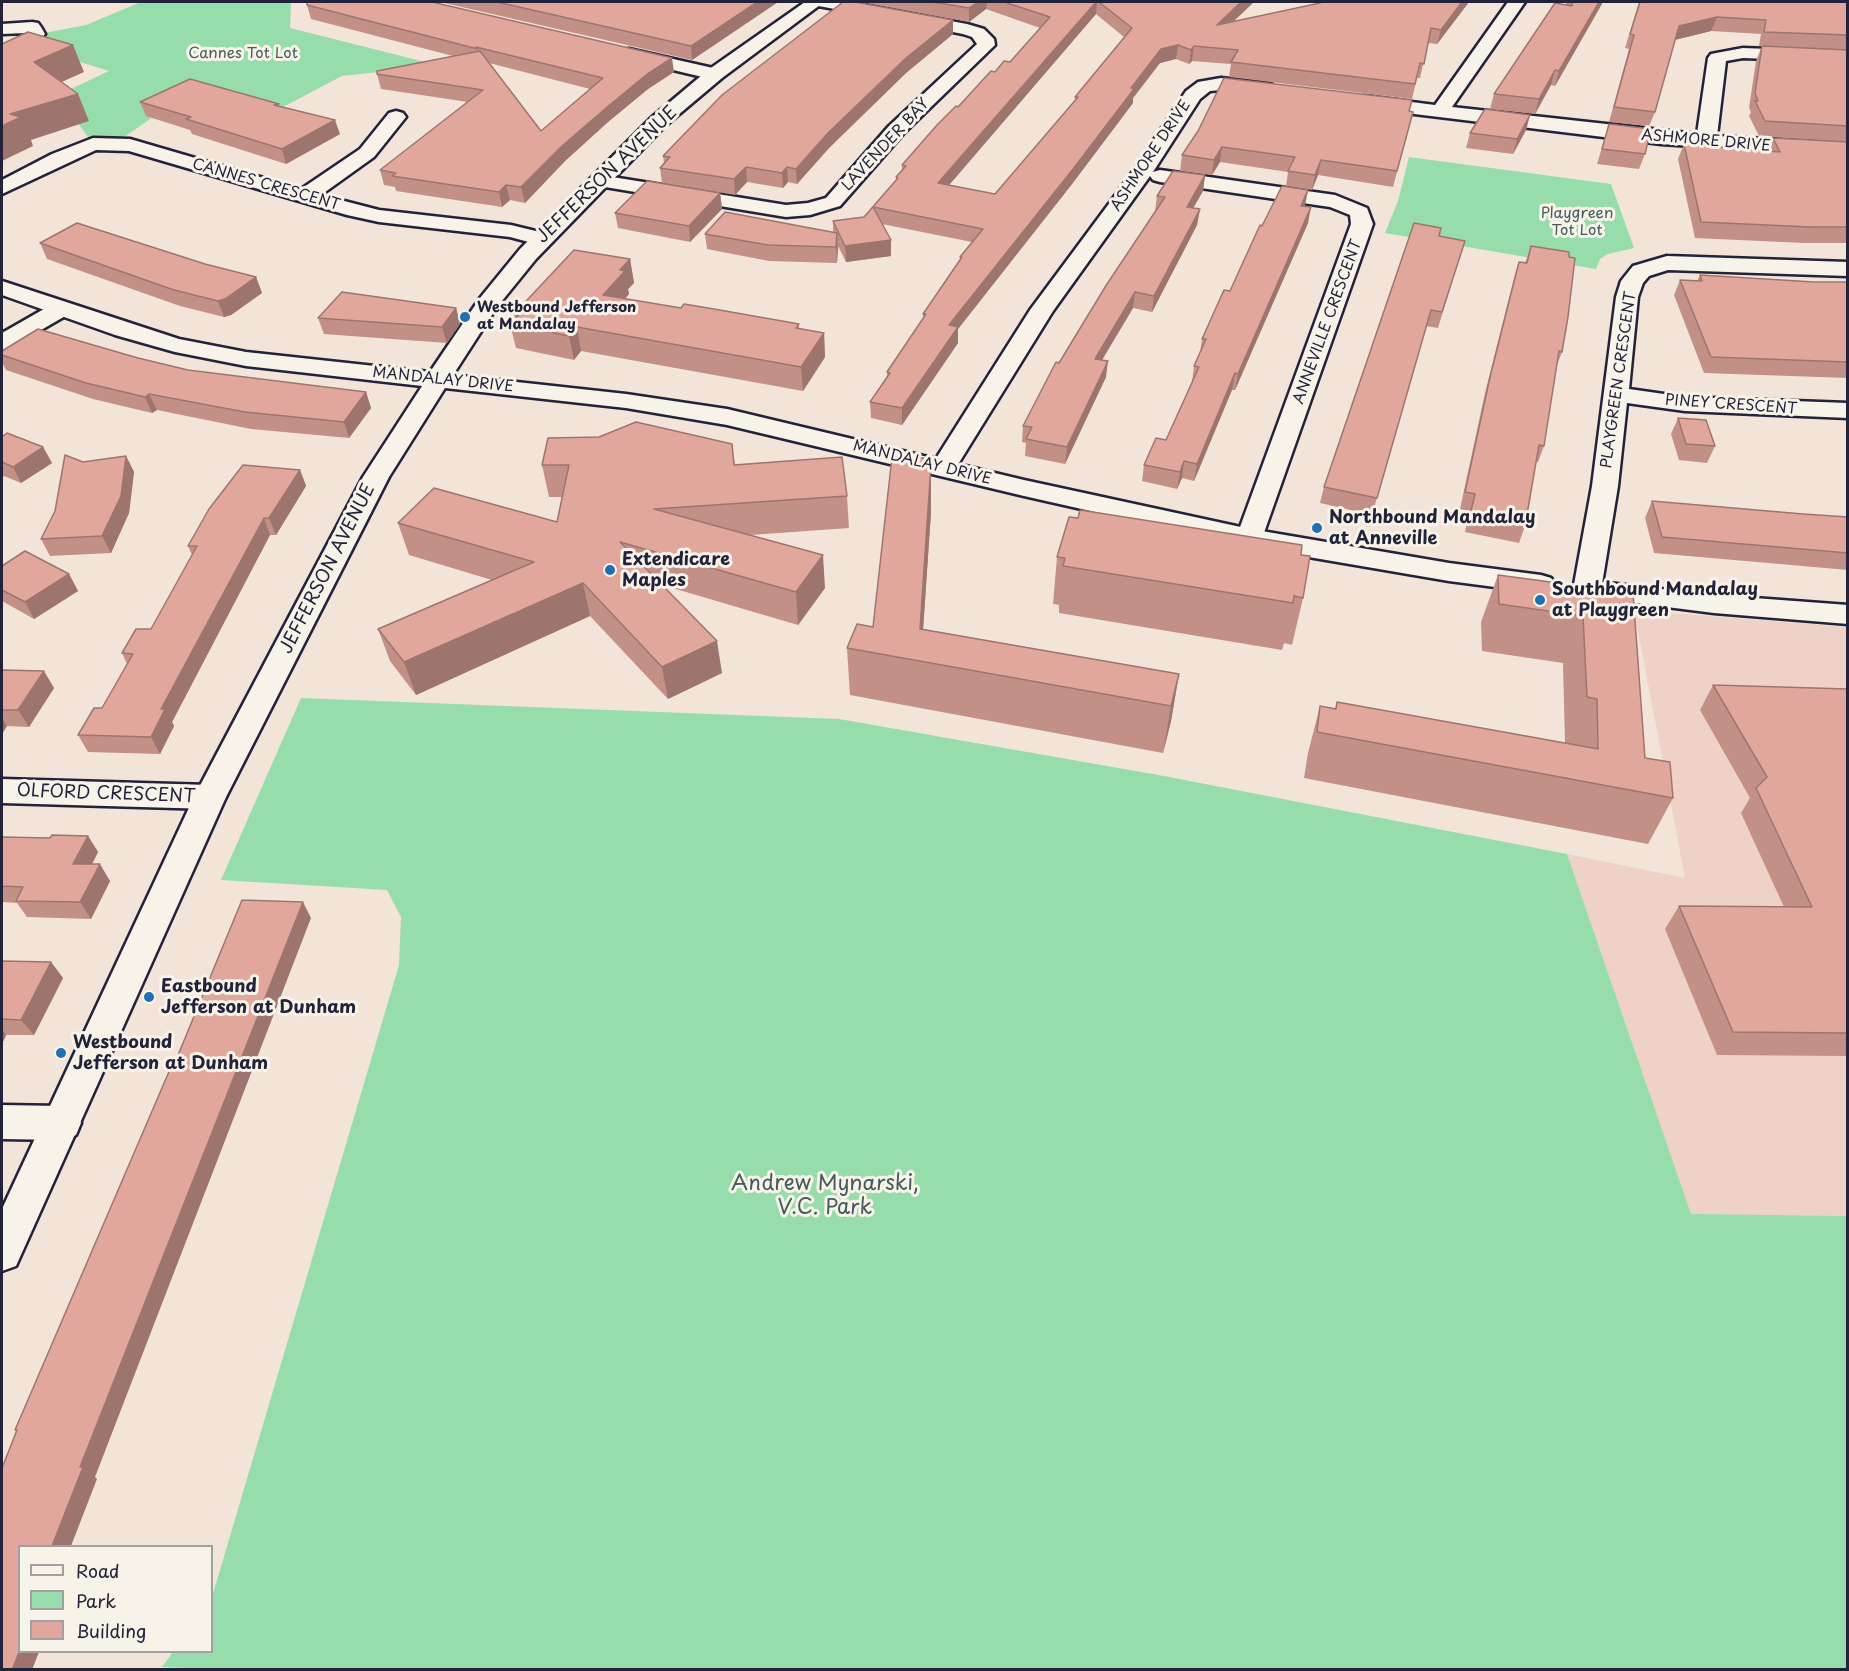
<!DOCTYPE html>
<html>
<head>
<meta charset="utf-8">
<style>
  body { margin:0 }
  #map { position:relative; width:1849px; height:1671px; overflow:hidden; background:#f3e4d9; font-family:"Playpen Sans",sans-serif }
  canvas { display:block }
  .frame { position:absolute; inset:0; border:3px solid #22223b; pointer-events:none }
  .legend { position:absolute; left:18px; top:1545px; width:195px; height:108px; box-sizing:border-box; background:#f7f3e8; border:2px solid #a29fa3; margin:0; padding:8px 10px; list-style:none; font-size:18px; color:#22223b }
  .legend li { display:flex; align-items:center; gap:12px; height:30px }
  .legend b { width:30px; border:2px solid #a29fa3 }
</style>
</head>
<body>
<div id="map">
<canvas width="1849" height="1671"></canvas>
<div class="frame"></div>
<ul class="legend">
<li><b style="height:8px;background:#f7f3e8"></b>Road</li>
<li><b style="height:16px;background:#96ddab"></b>Park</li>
<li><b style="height:16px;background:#e1a79d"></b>Building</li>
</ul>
</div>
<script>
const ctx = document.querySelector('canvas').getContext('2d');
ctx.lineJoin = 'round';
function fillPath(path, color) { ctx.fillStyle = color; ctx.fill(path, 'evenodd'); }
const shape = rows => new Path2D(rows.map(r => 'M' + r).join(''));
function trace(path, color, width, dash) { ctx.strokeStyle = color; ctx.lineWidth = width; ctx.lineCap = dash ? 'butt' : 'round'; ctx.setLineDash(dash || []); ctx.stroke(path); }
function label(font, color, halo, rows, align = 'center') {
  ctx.font = font + ' "Playpen Sans",sans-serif'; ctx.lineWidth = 6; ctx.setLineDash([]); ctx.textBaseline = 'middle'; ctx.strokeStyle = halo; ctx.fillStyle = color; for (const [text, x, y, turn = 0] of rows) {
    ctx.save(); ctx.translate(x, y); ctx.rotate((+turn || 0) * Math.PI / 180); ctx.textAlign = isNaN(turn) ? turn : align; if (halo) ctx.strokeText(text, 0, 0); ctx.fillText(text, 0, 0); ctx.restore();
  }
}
const built = shape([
  [1634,610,1847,627,1847,1216,1691,1215,1567,854,1685,878]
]);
const green = shape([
  [141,2,291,2,290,28,425,62,414,68,342,76,266,116,189,92,114,144,93,144,58,95,109,71,32,47,45,39,44,33,86,25],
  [1409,157,1611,184,1634,248,1608,254,1600,259,1596,269,1385,233,1398,201],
  [301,698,839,719,1164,776,1567,854,1691,1214,1847,1216,1847,1669,231,1670,162,1667,173,1652,212,1652,212,1597,399,965,401,917,387,890,221,880]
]);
const street = shape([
  [816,2,849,2,967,24,984,29,994,39,995,45,903,134,840,206,810,215,786,217,593,185,590,181,593,177,600,175,786,205,808,203,826,198,889,126,977,44,972,37,963,34,824,7,818,6,816,2],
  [1508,2,1525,2,1452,107,1697,134,1708,58,1711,54,1743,48,1848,52,1848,62,1743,58,1726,61,1717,136,1848,144,1848,156,1661,144,1365,108,1358,106,1355,102,1358,98,1365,96,1435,105,1508,2],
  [32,22,38,23,41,27,45,34,42,38,27,52,2,61,2,50,15,44,27,33,2,34,2,24,32,22],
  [629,49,722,70,724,74,722,78,715,80,623,58,620,54,623,50,629,49],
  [1221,78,1266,83,1273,85,1275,89,1273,93,1266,95,1221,90,1210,91,1200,99,1153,172,1160,170,1335,195,1367,208,1373,224,1260,544,1250,547,1240,544,1236,538,1351,224,1350,215,1330,207,1160,182,1153,180,1150,176,1053,311,952,474,943,476,934,474,930,468,1030,310,1134,170,1186,91,1198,82,1221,78],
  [396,111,403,113,406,117,374,157,321,195,379,210,511,225,548,234,551,239,548,244,540,245,510,237,379,222,347,215,129,151,96,150,2,194,2,180,52,154,93,138,130,139,301,189,360,149,389,113,396,111],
  [1667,256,1848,262,1848,276,1668,270,1649,276,1643,283,1638,297,1629,389,1685,397,1848,403,1848,418,1685,411,1627,403,1618,486,1601,590,1597,596,1587,599,1577,596,1573,590,1592,486,1616,297,1621,281,1633,266,1667,256],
  [59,303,67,305,71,310,67,315,10,348,2,350,2,333,51,305,59,303],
  [2,779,210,785,221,789,226,797,221,805,210,809,2,803,2,779],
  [2,1105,62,1106,76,1111,81,1123,76,1135,62,1140,2,1139,2,1105]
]);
const secondary = shape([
  [805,2,824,2,722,78,665,126,536,259,497,307,453,375,626,394,727,409,1024,480,1250,529,1449,563,1541,575,1551,578,1555,584,1551,590,1541,593,1449,581,1250,547,1024,496,727,425,626,408,445,388,389,477,226,797,16,1266,2,1271,2,1209,194,797,363,477,422,386,246,366,175,352,115,335,2,295,2,281,179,339,246,352,430,372,480,298,520,249,651,118,708,70,805,2],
  [1590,581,1714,595,1848,605,1848,624,1714,613,1580,596,1576,590,1580,584,1590,581]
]);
const wall = shape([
  [440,2,778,2,692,60],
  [861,2,1254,2,1233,21,1469,2,1437,44,1428,43,1420,78,1417,78,1412,99,1229,77,1231,64,1192,61,1189,64,1176,59,1160,63,1133,98,1133,103,1072,184,958,329,958,343,902,425,871,418,870,402,887,377,887,372,923,318,923,314,960,260,960,257,972,242,882,224,891,256,846,262,838,246,837,263,769,261,707,249,705,234,833,232,833,221,864,217,896,180,896,177,902,170,902,165,958,107,995,72,1010,62,1040,28,986,9,969,22],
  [1096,14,1124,37,1075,97,1075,101,995,194,949,185],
  [1566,2,1603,2,1555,86,1551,85,1535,114,1490,109,1494,94,1566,5],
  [1639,2,1848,2,1848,142,1759,136,1749,116,1751,112,1749,108,1756,61,1762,46,1759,46,1761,34,1711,31,1675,40,1655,112,1649,126,1609,122,1629,49,1625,48],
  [307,5,674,72,648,89,608,122,565,161,525,203,510,200,502,207,396,191,395,187,384,185,380,170,468,102,381,89,377,74,453,56,311,19],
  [489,63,590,89,541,131],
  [953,34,906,73,829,148,797,184,788,182,783,188,747,182,735,195,662,183,660,168,664,163,663,156],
  [140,102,280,107,340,134,286,164,192,134,190,130,146,116],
  [1409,111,1413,112,1393,187,1318,175,1312,190,1286,186,1288,172,1220,162,1212,175,1180,171,1182,155,1198,131],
  [1530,115,1526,130,1513,154,1466,148,1470,133],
  [1609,124,1645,154,1639,169,1597,164],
  [1773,138,1848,142,1848,243,1804,243,1695,238,1678,159,1684,144,1767,151],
  [1205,175,1203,191,1193,208,1200,209,1197,225,1152,312,1133,308,1102,360,1106,377,1065,464,1025,456,1026,443,1022,442,1023,426,1059,363,1155,211,1157,196],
  [720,193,722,209,690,242,618,228,615,213],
  [1305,206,1308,223,1235,390,1232,390,1194,481,1182,478,1177,489,1142,481,1144,465,1166,440,1192,382,1194,366,1200,353,1202,339,1230,291,1262,226],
  [1439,236,1460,256,1438,328,1426,326,1372,515,1320,503,1324,487],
  [40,243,205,264,256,277,262,293,231,315,224,317,180,306,47,259],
  [1531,246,1562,352,1557,365,1544,446,1538,462,1536,462,1525,526,1519,543,1465,532,1469,511,1460,509,1485,393,1514,278,1519,262,1525,263],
  [630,259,634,283,628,289,629,294,625,299,681,308,799,324,799,328,824,333,825,357,803,391,581,351,574,360,516,348,510,324,515,319,514,314],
  [1700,275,1814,282,1848,282,1848,378,1704,373,1674,295,1680,280,1697,281],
  [456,308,460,324,447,343,324,334,318,318],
  [2,351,138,358,188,370,366,392,371,408,349,438,251,429,157,410,152,413,93,399,6,370,2,362],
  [1678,418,1715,446,1707,463,1679,460,1671,434],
  [2,437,43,447,52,463,21,483,4,476,2,478],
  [732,444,735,465,847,496,849,528,750,535,825,588,798,625,662,585,722,673,668,699,590,616,416,695,390,661,378,629,492,580,409,555,398,523,557,522,562,497,549,497,542,465],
  [126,456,134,472,129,513,111,553,50,556,41,539,83,462],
  [924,465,931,512,923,629,1179,674,1171,721,1163,753,850,695,847,648,873,627],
  [300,470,306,486,276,535,270,535,172,722,174,726,160,754,88,752,78,735,102,708,127,664,122,653,151,629,192,555,188,546],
  [1652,501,1803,514,1848,517,1848,570,1654,553,1645,518],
  [1301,555,1303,598,1292,645,1284,643,1282,650,1059,613,1059,605,1053,604,1057,557],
  [2,566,69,574,78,591,34,619,2,601],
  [1498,575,1633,593,1645,758,1673,798,1648,844,1304,778,1308,753,1320,706,1335,709,1337,702,1565,743,1563,663,1482,651,1481,622],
  [2,670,54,688,29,727,7,726,2,734],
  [1713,685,1848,689,1848,1056,1717,1055,1665,929,1679,906,1784,907,1741,813,1750,798,1700,710],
  [88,836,98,852,92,864,110,881,91,919,27,917,17,903,2,902,2,837,50,838],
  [2,961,51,962,63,978,34,1035,6,1035,2,1044]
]);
const shadedWall = shape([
  [757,2,778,2,692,60,691,46],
  [978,2,987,2,986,9,969,22,969,8],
  [1096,2,1097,2,1096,14,938,198,938,183],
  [1241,2,1254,2,1215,39,1217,25],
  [1462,2,1469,2,1437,44,1441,30],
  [1599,2,1603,2,1555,86,1559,71],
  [1717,17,1711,31,1674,40,1679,26],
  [953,20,953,34,906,73,829,148,797,184,796,169,828,133,906,58],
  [73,45,84,72,46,89,34,62],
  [1178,45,1176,59,1160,63,1133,98,1133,103,1072,184,958,329,958,343,902,425,902,408,949,325,1161,49],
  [1194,46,1192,61,1189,64,1191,50],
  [672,58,674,72,648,89,608,122,565,161,525,203,521,187,562,146,606,108,646,75],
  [1555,70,1551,85,1535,114,1539,99],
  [78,94,89,121,31,140,33,146,2,161,2,126,10,114],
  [1530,115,1526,130,1513,154,1517,139],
  [335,120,340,134,286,164,282,149],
  [1222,147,1220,162,1212,175,1214,160],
  [1321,160,1318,175,1312,190,1315,175],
  [746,167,747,182,735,195,734,179],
  [787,167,788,182,783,188,782,173],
  [1205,175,1203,191,1185,222,1187,207],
  [506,185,510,200,502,207,499,192],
  [1308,190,1305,206,1298,221,1301,206],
  [720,193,722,209,690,242,689,226],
  [1311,207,1308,223,1235,390,1238,374],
  [1200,209,1197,225,1152,312,1154,296],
  [837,233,838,248,837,263,836,247],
  [891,240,891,256,846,262,845,246],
  [630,259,634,283,628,289,629,294,607,318,603,295,620,270],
  [256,277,262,293,231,315,224,317,218,301],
  [1135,292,1133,308,1093,375,1095,359],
  [456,308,460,324,447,343,442,327],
  [577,327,581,351,574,360,569,336],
  [824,333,825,357,803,391,801,367],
  [1108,361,1106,377,1065,464,1067,447],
  [1235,373,1232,390,1194,481,1197,464],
  [366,392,371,408,349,438,344,422],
  [149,394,157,410,152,413,145,397],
  [43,447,52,463,21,483,13,467],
  [126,456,134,472,129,513,111,553,102,536],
  [1184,461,1182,478,1177,489,1180,472],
  [931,465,931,512,921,661,920,629],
  [300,470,306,486,276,535,269,518],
  [264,518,270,535,172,722,174,726,160,754,151,737,161,709],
  [823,555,825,588,798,625,796,592],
  [69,574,78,591,34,619,25,602],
  [583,583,590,616,416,695,404,662],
  [717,641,722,673,668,699,662,667],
  [44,671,54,688,29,727,18,710],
  [1179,674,1171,721,1163,753,1171,706],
  [2,718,7,726,2,734],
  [88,836,98,852,84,880,73,864],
  [100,864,110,881,91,919,80,902],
  [303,902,311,918,95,1477,97,1479,71,1546,52,1546,80,1467],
  [51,962,63,978,34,1035,21,1020],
  [2,1029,6,1035,2,1044],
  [20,1650,20,1652,39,1652,32,1670,12,1670]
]);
const building = shape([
  [307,2,432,2,672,58,646,75,606,108,562,146,521,187,506,185,499,192,392,176,396,173,380,170,483,90,377,74,377,71,480,51,541,131,603,78,476,47,478,49,307,5,307,2],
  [497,2,757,2,691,46,497,2],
  [843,2,855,2,953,20,906,58,828,133,796,169,787,167,782,173,746,167,734,179,660,168,670,157,663,156,722,95,843,2],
  [933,2,978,2,969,8,933,2],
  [1004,2,1096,2,938,183,995,194,1078,97,1075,97,1132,28,1099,2,1241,2,1217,25,1320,3,1321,2,1462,2,1441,30,1431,28,1424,64,1420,63,1415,84,1231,62,1238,50,1194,46,1191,50,1178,45,1161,49,1131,88,1134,89,1073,169,949,325,958,327,902,408,870,402,890,373,887,372,926,314,923,314,962,257,960,257,983,229,873,207,891,240,845,246,833,221,864,217,898,178,896,177,906,166,902,165,937,125,956,106,958,107,991,71,995,72,1004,61,1010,62,1050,17,1004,2],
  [1572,2,1599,2,1559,71,1555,70,1539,99,1494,94,1555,3,1572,6,1572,2],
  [1640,2,1848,2,1848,35,1764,32,1766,20,1717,17,1679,26,1655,112,1614,107,1634,35,1630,34,1640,2],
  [28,32,73,45,34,62,78,94,10,114,21,117,2,126,2,44,28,32],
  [1762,46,1848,50,1848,126,1765,121,1755,101,1758,101,1755,93,1762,46],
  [1224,78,1412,100,1409,111,1413,112,1397,171,1321,160,1315,175,1288,171,1295,157,1222,147,1214,160,1182,155,1198,131,1224,78],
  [190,79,279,104,274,105,335,120,282,149,186,119,191,117,140,102,190,79],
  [1485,109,1530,115,1517,139,1470,133,1485,109],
  [1609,124,1651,129,1645,154,1602,149,1609,124],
  [1773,138,1848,142,1848,227,1811,227,1701,222,1684,144,1780,152,1773,138],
  [1173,171,1205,175,1187,207,1200,209,1154,296,1135,292,1095,359,1108,361,1067,447,1026,439,1032,427,1023,426,1056,362,1059,363,1107,284,1165,197,1157,196,1173,171],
  [647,181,720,193,689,226,615,213,647,181],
  [1282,186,1308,190,1301,206,1311,207,1238,374,1235,373,1197,464,1184,461,1180,472,1144,465,1156,438,1166,440,1199,367,1194,366,1206,339,1202,339,1224,290,1230,291,1260,225,1262,226,1282,186],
  [725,212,837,233,836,247,768,245,705,234,725,212],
  [77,223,205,264,256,277,225,299,218,301,174,290,40,243,77,223],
  [1414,223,1441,228,1439,236,1465,241,1442,312,1431,310,1377,498,1324,487,1414,223],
  [1531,246,1569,252,1569,257,1575,258,1568,317,1562,352,1559,351,1544,446,1539,445,1525,526,1470,515,1475,494,1465,492,1490,377,1519,262,1527,263,1531,246],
  [574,250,630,259,620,270,625,271,603,295,681,308,684,304,714,309,799,324,796,328,824,333,801,367,577,327,569,336,510,324,519,315,514,314,574,250],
  [1700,275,1814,282,1848,282,1848,362,1711,357,1680,280,1702,281,1700,275],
  [342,292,456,308,442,327,318,318,342,292],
  [38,329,138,358,188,370,366,392,344,422,245,412,149,394,145,397,86,383,2,355,2,351,38,329],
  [1678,418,1706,420,1715,446,1686,444,1678,418],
  [636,422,732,444,734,465,842,457,847,496,654,509,823,555,796,592,620,542,717,641,662,667,583,583,404,662,378,629,534,562,398,523,434,488,557,522,569,465,542,465,548,438,599,437,636,422],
  [7,433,43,447,13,467,2,462,2,437,7,433],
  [65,455,83,462,126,456,121,496,102,536,41,539,55,511,65,455],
  [892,457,924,458,923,465,931,465,920,629,1179,674,1171,706,847,648,857,624,873,627,892,457],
  [243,465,300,470,269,518,264,518,161,709,165,709,151,737,78,735,94,708,102,708,133,654,122,653,136,629,151,629,197,546,188,546,209,509,243,465],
  [1652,501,1803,514,1848,517,1848,553,1662,537,1652,501],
  [1080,510,1302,545,1301,555,1310,556,1303,598,1294,596,1293,603,1063,566,1065,558,1057,557,1069,517,1078,518,1080,510],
  [25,551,69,574,25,602,2,590,2,566,25,551],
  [1498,575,1633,593,1645,758,1670,762,1673,798,1317,732,1320,706,1336,709,1337,702,1598,749,1597,699,1587,697,1583,616,1499,604,1498,575],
  [2,670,44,671,18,710,2,710,2,670],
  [1713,685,1848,689,1848,1033,1733,1032,1679,906,1812,907,1756,788,1767,777,1713,685],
  [52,835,88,836,73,864,100,864,80,902,16,901,23,887,2,886,2,837,50,838,52,835],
  [242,900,303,902,80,1467,83,1467,52,1546,20,1546,20,1650,12,1670,2,1670,2,1468,17,1430,15,1430,174,1060,176,1060,242,900],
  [2,961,51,962,21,1020,2,1019,2,961]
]);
const markers = [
  [465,317,6,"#1f6fb2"],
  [1317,528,6,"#1f6fb2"],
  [610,570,6,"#1f6fb2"],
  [1540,600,6,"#1f6fb2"],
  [149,997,6,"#1f6fb2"],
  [61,1053,6,"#1f6fb2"]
];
const farParknames = [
  ["Cannes Tot Lot",243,54],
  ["Playgreen",1577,214],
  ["Tot Lot",1577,231]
];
const farStreetnames = [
  ["ASHMORE DRIVE",1706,141,5],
  ["LAVENDER BAY",886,145,-47],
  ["ASHMORE DRIVE",1151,156,-56],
  ["CANNES CRESCENT",266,185,16],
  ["ANNEVILLE CRESCENT",1328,322,-70],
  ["MANDALAY DRIVE",443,380,6],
  ["PLAYGREEN CRESCENT",1619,380,-82],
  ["PINEY CRESCENT",1731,405,4],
  ["MANDALAY DRIVE",922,463,14]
];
const farPoinames = [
  ["Westbound Jefferson",477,308],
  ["at Mandalay",477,325]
];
const streetNames = [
  ["JEFFERSON AVENUE",607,175,-44],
  ["JEFFERSON AVENUE",328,569,-63],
  ["OLFORD CRESCENT",106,794,2]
];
const poiNames = [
  ["Northbound Mandalay",1329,518],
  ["at Anneville",1329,539],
  ["Extendicare",622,560],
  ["Maples",622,581],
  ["Southbound Mandalay",1552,590],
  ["at Playgreen",1552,611],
  ["Eastbound",161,987],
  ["Jefferson at Dunham",161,1008],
  ["Westbound",73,1043],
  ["Jefferson at Dunham",73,1064]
];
const nearParknames = [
  ["Andrew Mynarski,",825,1184],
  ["V.C. Park",825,1208]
];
fillPath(built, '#eed2c7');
fillPath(green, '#96ddab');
trace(street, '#22223b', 5);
trace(secondary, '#22223b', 5);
fillPath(street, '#f7f3e8');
fillPath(secondary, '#f7f3e8');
fillPath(wall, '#c29087');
fillPath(shadedWall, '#9e756e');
fillPath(building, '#e1a79d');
trace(building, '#9e756e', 1.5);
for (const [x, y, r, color] of markers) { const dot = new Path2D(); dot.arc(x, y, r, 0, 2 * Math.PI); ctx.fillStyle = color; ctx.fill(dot); trace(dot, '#f7f3e8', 2); }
label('15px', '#455a5d', '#f7f3e8', farParknames);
label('15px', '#22223b', '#f7f3e8', farStreetnames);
label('bold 15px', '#22223b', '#f7f3e8', farPoinames, 'left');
label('18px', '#22223b', '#f7f3e8', streetNames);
label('bold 18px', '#22223b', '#f7f3e8', poiNames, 'left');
label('21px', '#455a5d', '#f7f3e8', nearParknames);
</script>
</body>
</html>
